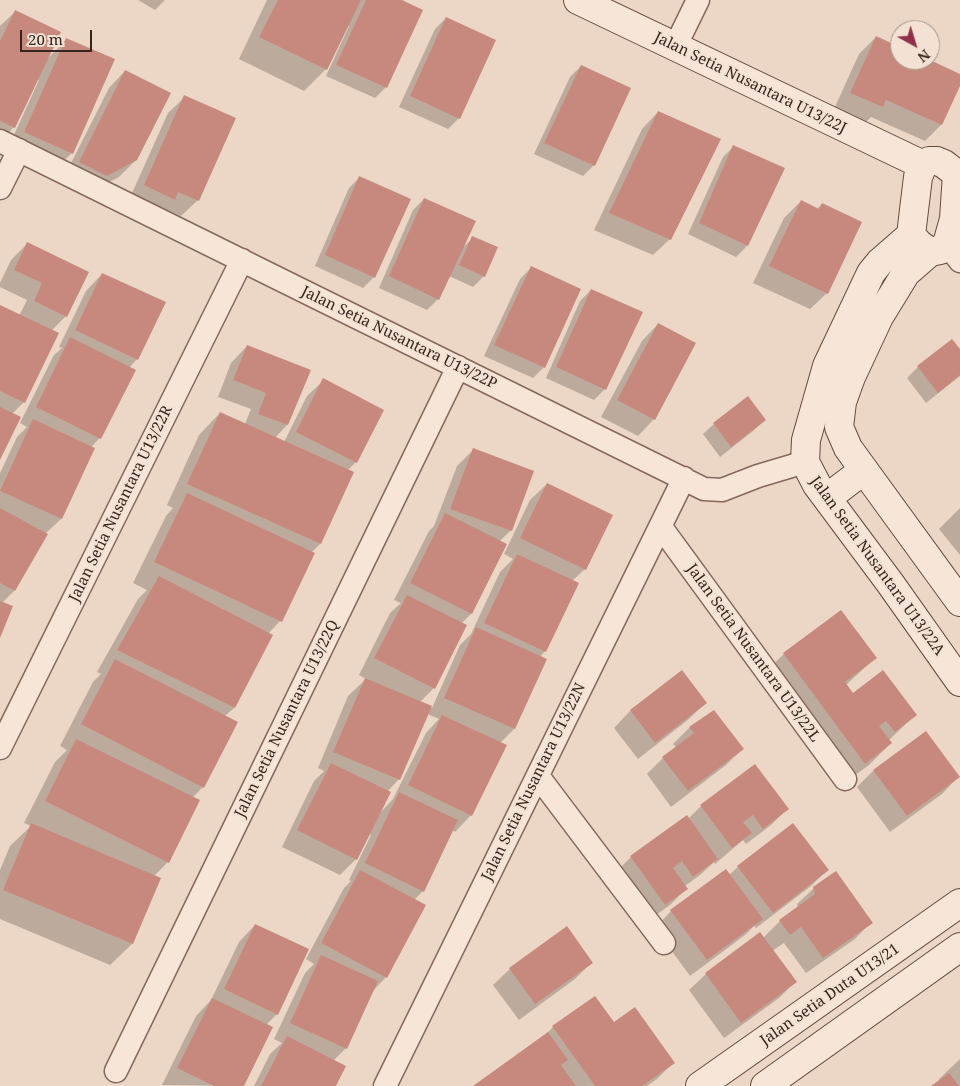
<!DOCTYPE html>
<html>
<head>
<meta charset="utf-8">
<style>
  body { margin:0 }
  #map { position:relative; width:960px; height:1086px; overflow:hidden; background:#ecd6c5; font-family:"Noto Serif",serif }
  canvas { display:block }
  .north { position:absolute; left:890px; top:20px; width:50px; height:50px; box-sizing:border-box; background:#f3e2d4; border:1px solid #a7968c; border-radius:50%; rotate:141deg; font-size:14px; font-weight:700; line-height:20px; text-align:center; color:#36241f }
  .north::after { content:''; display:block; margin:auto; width:18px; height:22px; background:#91304a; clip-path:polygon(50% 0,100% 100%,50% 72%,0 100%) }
  .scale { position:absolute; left:20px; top:30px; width:72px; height:22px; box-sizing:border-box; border:2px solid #36241f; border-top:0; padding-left:6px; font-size:15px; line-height:18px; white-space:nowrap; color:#36241f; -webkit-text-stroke:4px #f3e2d4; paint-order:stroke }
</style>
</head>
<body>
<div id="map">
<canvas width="960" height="1086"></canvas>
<div class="north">N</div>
<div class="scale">20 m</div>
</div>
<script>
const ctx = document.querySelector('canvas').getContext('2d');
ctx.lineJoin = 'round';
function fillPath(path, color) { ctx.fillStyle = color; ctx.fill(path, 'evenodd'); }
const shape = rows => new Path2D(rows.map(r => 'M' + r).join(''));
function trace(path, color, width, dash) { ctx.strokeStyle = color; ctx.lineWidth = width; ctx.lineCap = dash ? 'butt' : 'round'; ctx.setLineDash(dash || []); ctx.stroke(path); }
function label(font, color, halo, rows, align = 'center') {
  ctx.font = font + ' "Noto Serif",serif'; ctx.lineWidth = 4; ctx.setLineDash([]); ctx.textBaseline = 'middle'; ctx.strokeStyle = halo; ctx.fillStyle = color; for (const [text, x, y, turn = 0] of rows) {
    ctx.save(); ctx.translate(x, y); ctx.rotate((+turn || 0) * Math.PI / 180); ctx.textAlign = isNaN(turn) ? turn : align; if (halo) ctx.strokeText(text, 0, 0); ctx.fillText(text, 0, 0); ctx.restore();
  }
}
const shadow = shape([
  [138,0,165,0,155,10],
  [267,0,399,0,386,87,375,98,326,76,349,26,347,25,326,69,304,91,239,59],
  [15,12,47,59,67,39,72,153,55,169,8,148,39,80,37,79,14,127,0,141,0,26],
  [446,18,459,118,448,129,399,107,435,29],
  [876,37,900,48,900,60,927,60,960,75,960,83,941,125,925,141,871,117,865,123,834,109,859,54],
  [581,66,594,165,583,176,534,154,570,77],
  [125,71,136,160,119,177,90,192,63,179,109,88],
  [185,97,198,200,181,216,164,209,157,215,128,202,168,113],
  [658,112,670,239,653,255,594,230,642,129],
  [734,146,747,246,736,257,688,234,723,157],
  [360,177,374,277,363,288,315,266,349,188],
  [424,199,463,247,473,238,484,276,473,287,449,276,438,299,427,310,379,288,413,210],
  [801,201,817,209,822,204,827,293,810,309,753,283,784,218],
  [28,243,66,316,51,331,57,334,24,402,12,414,0,457,0,306,19,316,27,300,0,287,0,283,11,260],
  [531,268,544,367,533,378,484,356,520,279],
  [102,274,137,359,129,368,100,438,91,447,94,448,61,519,45,534,14,591,2,603,0,635,0,473,17,437,27,427,20,423,54,355,62,348,59,347,86,291],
  [591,290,605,389,594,400,546,378,580,301],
  [658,324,654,419,638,436,601,417,642,341],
  [952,340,960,351,960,376,926,403,907,378,918,367],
  [247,346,287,425,275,438,284,442,307,396,324,380,383,410,356,462,348,470,352,472,320,544,311,553,280,621,268,634,271,635,234,708,225,716,203,787,192,798,168,862,154,876,159,878,132,944,110,965,0,919,0,870,10,846,31,826,24,823,55,762,67,750,60,746,93,682,101,674,97,672,138,599,147,590,133,583,166,516,173,508,167,505,199,435,220,413,245,424,251,409,218,397,231,363],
  [764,420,753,431,720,457,703,434,714,424],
  [473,450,511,530,499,542,506,545,471,614,461,624,434,688,420,702,432,708,460,645,471,634,500,572,513,559,504,554,530,500,547,484,585,569,572,581,545,651,540,657,545,660,514,729,500,743,471,815,455,832,452,830,423,891,414,900,386,977,372,992,346,1048,333,1061,335,1086,254,1086,270,1054,282,1043,274,1039,305,973,314,964,306,959,344,888,351,881,349,880,371,835,369,834,356,859,340,875,282,847,314,781,324,771,318,768,348,696,366,679,359,675,390,613,401,603,394,600,429,531,434,526,457,466],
  [427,714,439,719,426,733,393,799,379,814,387,792,399,779],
  [960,508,960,555,939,529],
  [784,654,875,658,846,685,853,694,915,715,889,740,891,743,869,765,843,784,762,675],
  [681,672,705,703,689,719,638,759,614,728,630,711],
  [690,727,742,749,726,765,671,807,647,774,663,758,677,748,673,744],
  [925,733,958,777,942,794,890,832,857,787,873,771],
  [755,766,787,809,771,825,746,844,743,840,715,864,714,862,700,875,685,886,686,889,670,905,649,920,615,873,631,857,688,819,701,806],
  [738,867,827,870,811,886,756,928,754,926,745,935,690,976,655,928,671,911,729,875],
  [814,888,871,922,855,939,806,973,784,943,772,951,795,982,779,998,724,1038,689,990,706,974,763,938,780,921,798,908,797,904],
  [255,925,277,1014,266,1025,243,1086,162,1085,196,1016,211,1000,239,942],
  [591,963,575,979,519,1020,493,985,510,969],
  [613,1024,673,1063,657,1079,647,1086,475,1086,542,1038,553,1027],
  [960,1059,960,1086,933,1086,940,1081,939,1079]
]);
const building = shape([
  [278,0,361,0,327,70,259,37],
  [366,0,402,0,423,10,387,88,336,65],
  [15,10,61,32,15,128,0,121,0,41],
  [446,17,496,40,460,119,410,96],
  [876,36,900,47,900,60,930,60,960,74,960,86,942,125,886,100,883,107,850,93],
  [66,38,115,59,73,154,24,132],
  [581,65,631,88,595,166,544,143],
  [125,70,171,93,137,160,107,176,79,162],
  [184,95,236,118,199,201,178,192,175,200,144,185],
  [658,111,721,139,671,240,609,213],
  [733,145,785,168,748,246,699,223],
  [359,176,411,199,375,278,325,255],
  [424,198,476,221,439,300,389,276],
  [801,200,819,209,822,203,862,222,828,294,769,266],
  [472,236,498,247,485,277,459,265],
  [27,242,89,272,67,317,34,301,42,283,14,270],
  [531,266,581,289,545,368,494,345],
  [102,273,166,302,138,360,75,330],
  [591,289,643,312,606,390,556,367],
  [0,305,59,333,25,403,0,391],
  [658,323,696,343,655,420,617,400],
  [70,337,136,370,101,439,36,407],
  [952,339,960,349,960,375,938,393,917,366],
  [247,345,311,370,288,425,258,414,266,393,233,380],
  [323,378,384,410,357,463,296,432],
  [748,396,766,420,731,447,713,423],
  [0,407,21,417,0,460],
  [220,412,354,472,321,544,187,484],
  [33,419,95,448,62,519,0,491],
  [473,448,534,471,512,531,450,509],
  [547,483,613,515,586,570,520,538],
  [187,493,315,553,282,622,154,562],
  [0,508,48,534,15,591,0,583],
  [445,513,507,544,472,614,410,583],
  [517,554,579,583,546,652,484,623],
  [159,576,273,635,235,708,117,650],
  [407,595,467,625,435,689,374,658],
  [0,601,13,606,0,638],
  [841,610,877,658,845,682,853,693,883,670,917,715,895,732,886,721,879,726,892,743,865,764,783,653],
  [476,627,547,659,515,729,444,698],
  [115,659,238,722,204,788,81,724],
  [682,670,707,703,655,743,630,710],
  [365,678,432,706,400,780,333,752],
  [714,710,744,749,688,791,662,757,694,733,689,727],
  [442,715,507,745,472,816,408,785],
  [926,731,960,777,907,816,873,770],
  [76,739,200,800,169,863,45,801],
  [331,763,391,792,357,860,297,830],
  [755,764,789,809,763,829,753,815,743,822,752,833,732,848,700,805],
  [399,792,458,820,424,892,365,863],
  [687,815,718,859,693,877,682,861,673,868,688,889,665,905,630,856],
  [31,823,161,878,133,944,3,890],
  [793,823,829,870,773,913,737,866],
  [726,869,763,919,707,960,670,910],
  [360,870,426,905,387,978,321,943],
  [836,871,873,923,823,958,801,927,790,935,779,920,815,894,813,887],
  [255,924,309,949,278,1015,224,989],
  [567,926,593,963,535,1004,509,968],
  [760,932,797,982,741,1023,705,973],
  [321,955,378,981,347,1049,290,1023],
  [595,996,614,1022,635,1007,675,1063,642,1086,595,1086,552,1026],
  [212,998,273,1027,244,1086,214,1086,177,1068],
  [548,1032,568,1060,561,1065,576,1086,473,1086],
  [287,1036,346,1066,336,1086,261,1086],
  [949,1073,959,1086,931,1086]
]);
const street = shape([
  [675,47,698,0],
  [0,141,704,489,722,490,758,476,805,462],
  [0,188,19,150],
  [947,244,960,261],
  [661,527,845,779],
  [0,748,242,260],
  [538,776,664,943],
  [116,1071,458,367],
  [385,1086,684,478]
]);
const secondary = shape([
  [578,0,923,165],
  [911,235,880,262,871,273,827,366,806,440,805,462,817,485,890,583,960,682],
  [930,252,919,244,911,235,918,177,923,165,929,161,937,161,944,164,957,174,954,219,947,244,940,250,930,252,906,273,879,317,851,377,842,402,839,427,848,448,960,602],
  [827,498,864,470],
  [700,1086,960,903],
  [765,1086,960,947]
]);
const streetNames = [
  ["Jalan Setia Nusantara U13/22J",750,83,26],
  ["Jalan Setia Nusantara U13/22P",399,338,26],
  ["Jalan Setia Nusantara U13/22R",121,504,-64],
  ["Jalan Setia Nusantara U13/22A",877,566,54],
  ["Jalan Setia Nusantara U13/22L",753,653,54],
  ["Jalan Setia Nusantara U13/22Q",287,719,-64],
  ["Jalan Setia Nusantara U13/22N",534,782,-64],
  ["Jalan Setia Duta U13/21",830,995,-35]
];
fillPath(shadow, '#0003');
fillPath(building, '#c7897d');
trace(street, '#85675c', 25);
trace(secondary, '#67493f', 30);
trace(street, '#f7e5d8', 22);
trace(secondary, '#f7e5d8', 28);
label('15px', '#36241f', '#f3e2d4', streetNames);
</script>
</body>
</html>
